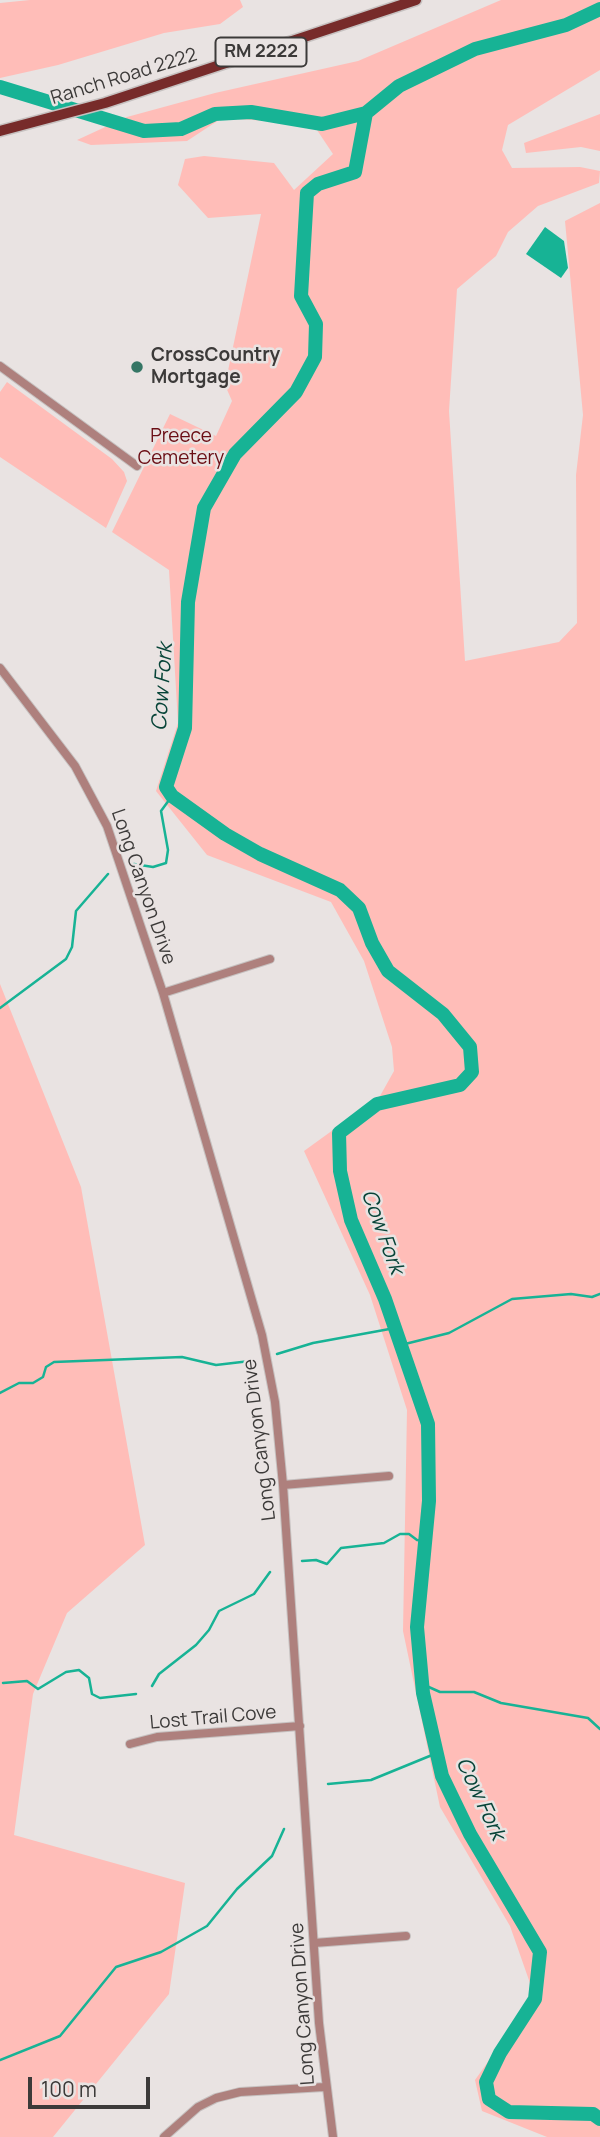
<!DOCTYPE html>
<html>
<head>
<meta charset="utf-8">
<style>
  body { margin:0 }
  #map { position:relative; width:600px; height:2137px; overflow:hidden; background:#e9e3e2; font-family:Manrope,sans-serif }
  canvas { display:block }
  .scale { position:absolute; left:28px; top:2077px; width:122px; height:32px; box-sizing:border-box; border:4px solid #3c3a39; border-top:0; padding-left:9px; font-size:21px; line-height:24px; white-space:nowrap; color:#3c3a39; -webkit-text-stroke:5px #e9e3e2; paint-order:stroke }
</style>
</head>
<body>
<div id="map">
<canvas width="600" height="2137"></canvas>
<div class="scale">100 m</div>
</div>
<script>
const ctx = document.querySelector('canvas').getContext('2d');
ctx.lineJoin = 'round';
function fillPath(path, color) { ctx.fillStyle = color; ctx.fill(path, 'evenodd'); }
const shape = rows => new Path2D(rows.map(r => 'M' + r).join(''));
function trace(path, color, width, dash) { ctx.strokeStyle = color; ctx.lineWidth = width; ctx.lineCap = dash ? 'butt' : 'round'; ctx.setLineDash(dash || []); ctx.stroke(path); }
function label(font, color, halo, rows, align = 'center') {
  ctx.font = font + ' Manrope,sans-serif'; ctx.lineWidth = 5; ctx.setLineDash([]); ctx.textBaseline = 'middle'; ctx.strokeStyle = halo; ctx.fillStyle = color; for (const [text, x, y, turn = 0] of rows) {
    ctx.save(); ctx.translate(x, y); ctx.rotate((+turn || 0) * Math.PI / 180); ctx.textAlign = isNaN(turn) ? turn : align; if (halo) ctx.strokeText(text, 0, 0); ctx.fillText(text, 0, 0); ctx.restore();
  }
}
const green = shape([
  [30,0,240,0,243,7,220,24,164,33,58,65,0,78,0,3],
  [501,0,600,0,600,70,508,125,502,150,512,168,580,167,600,171,599,183,538,206,508,232,496,256,457,289,449,411,465,661,559,642,577,623,576,475,583,415,565,221,600,203,600,2137,547,2137,482,2111,475,2080,532,2000,531,1986,510,1926,440,1807,403,1631,407,1410,370,1295,304,1151,380,1096,394,1071,392,1047,364,961,331,902,207,855,156,791,178,723,169,570,112,532,170,414,216,436,232,401,225,385,261,214,208,218,178,185,185,159,204,156,274,163,294,190,333,154,315,127,298,123,222,118,187,141,91,145,77,140,127,117,215,93,358,61],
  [600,114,600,151,581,147,526,153,524,143],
  [7,382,112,459,124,472,127,481,106,528,0,457,0,392],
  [0,984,81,1187,145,1545,67,1613,33,1694,14,1835,185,1883,169,1994,53,2137,0,2137]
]);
const water = shape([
  [545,227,564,241,568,268,561,278,526,254]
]);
const stream = shape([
  [134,864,153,867,166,863,168,850,161,811,172,796],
  [0,1008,66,959,72,947,76,911,108,874],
  [401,1345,449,1333,512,1299,571,1294,592,1297,600,1294],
  [277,1354,313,1343,395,1328],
  [0,1393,19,1383,33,1383,43,1377,46,1367,54,1362,182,1357,216,1365,250,1361],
  [302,1561,316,1560,327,1564,341,1548,384,1543,400,1534,409,1534,417,1540,425,1541],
  [3,1683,27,1681,38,1689,66,1672,79,1670,89,1678,92,1694,100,1698,136,1694],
  [422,1684,440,1692,474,1692,501,1703,588,1718,600,1729],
  [152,1686,159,1674,196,1645,209,1630,219,1611,254,1594,270,1572],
  [328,1784,371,1780,437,1753],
  [0,2060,60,2036,116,1967,161,1952,207,1926,237,1889,272,1856,284,1829]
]);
const river = shape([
  [0,87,144,131,181,129,215,114,251,112,322,124,366,113,399,86,475,49,566,25,600,9],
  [366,113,355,172,318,184,307,193,301,296,316,324,315,357,296,392,235,454,204,508,188,602,185,728,166,787,172,796,225,834,260,854,340,890,359,908,372,943,388,971,443,1014,470,1047,472,1072,460,1085,377,1104,339,1133,340,1171,351,1220,385,1299,428,1424,429,1501,417,1627,423,1693,442,1776,470,1834,540,1952,535,1999,500,2053,486,2082,489,2099,509,2112,593,2114,600,2119]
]);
const minor = shape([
  [0,366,137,466],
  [0,668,75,766,107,826,163,993,262,1335,275,1402,283,1485,319,2023,333,2137],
  [163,993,270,959],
  [283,1485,389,1476],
  [130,1744,157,1737,300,1726],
  [314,1943,406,1936],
  [164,2137,198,2107,216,2098,240,2092,324,2087]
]);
const major = shape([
  [0,131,105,103,416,0]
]);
const markers = [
  [137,367,7,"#357665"]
];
const shields = [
  [261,52,91]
];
const shieldNames = [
  ["RM 2222",261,52]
];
const streetNames = [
  ["Ranch Road 2222",124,77,-17],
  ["Long Canyon Drive",143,887,71],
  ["Long Canyon Drive",260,1440,-97],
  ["Lost Trail Cove",213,1718,-5],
  ["Long Canyon Drive",303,2004,-94]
];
const poiNames = [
  ["CrossCountry",151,356],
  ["Mortgage",151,378]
];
const parkNames = [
  ["Preece",181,437],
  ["Cemetery",181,459]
];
const waterNames = [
  ["Cow Fork",163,687,-86],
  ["Cow Fork",382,1232,70],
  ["Cow Fork",480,1799,65]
];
fillPath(green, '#ffbdb8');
fillPath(water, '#17b395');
trace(stream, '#17b395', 2.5);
trace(river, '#17b395', 14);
trace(minor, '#c6c1c0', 10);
trace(major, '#c6c1c0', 13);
trace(minor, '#ae807d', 8);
trace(major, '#772b2a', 10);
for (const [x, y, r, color] of markers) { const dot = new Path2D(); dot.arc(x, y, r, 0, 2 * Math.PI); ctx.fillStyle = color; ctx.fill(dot); trace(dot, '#e9e3e2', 2.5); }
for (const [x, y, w] of shields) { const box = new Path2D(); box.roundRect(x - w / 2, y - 14.5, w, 29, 5); ctx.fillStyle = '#e9e3e2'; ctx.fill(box); trace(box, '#3c3a39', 2); }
label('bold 18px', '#3c3a39', null, shieldNames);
label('19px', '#3c3a39', '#e9e3e2', streetNames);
label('bold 19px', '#3c3a39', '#e9e3e2', poiNames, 'left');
label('19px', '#6a0d14', '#e9e3e2', parkNames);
label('italic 21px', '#074438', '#e9e3e2', waterNames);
</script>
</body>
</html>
